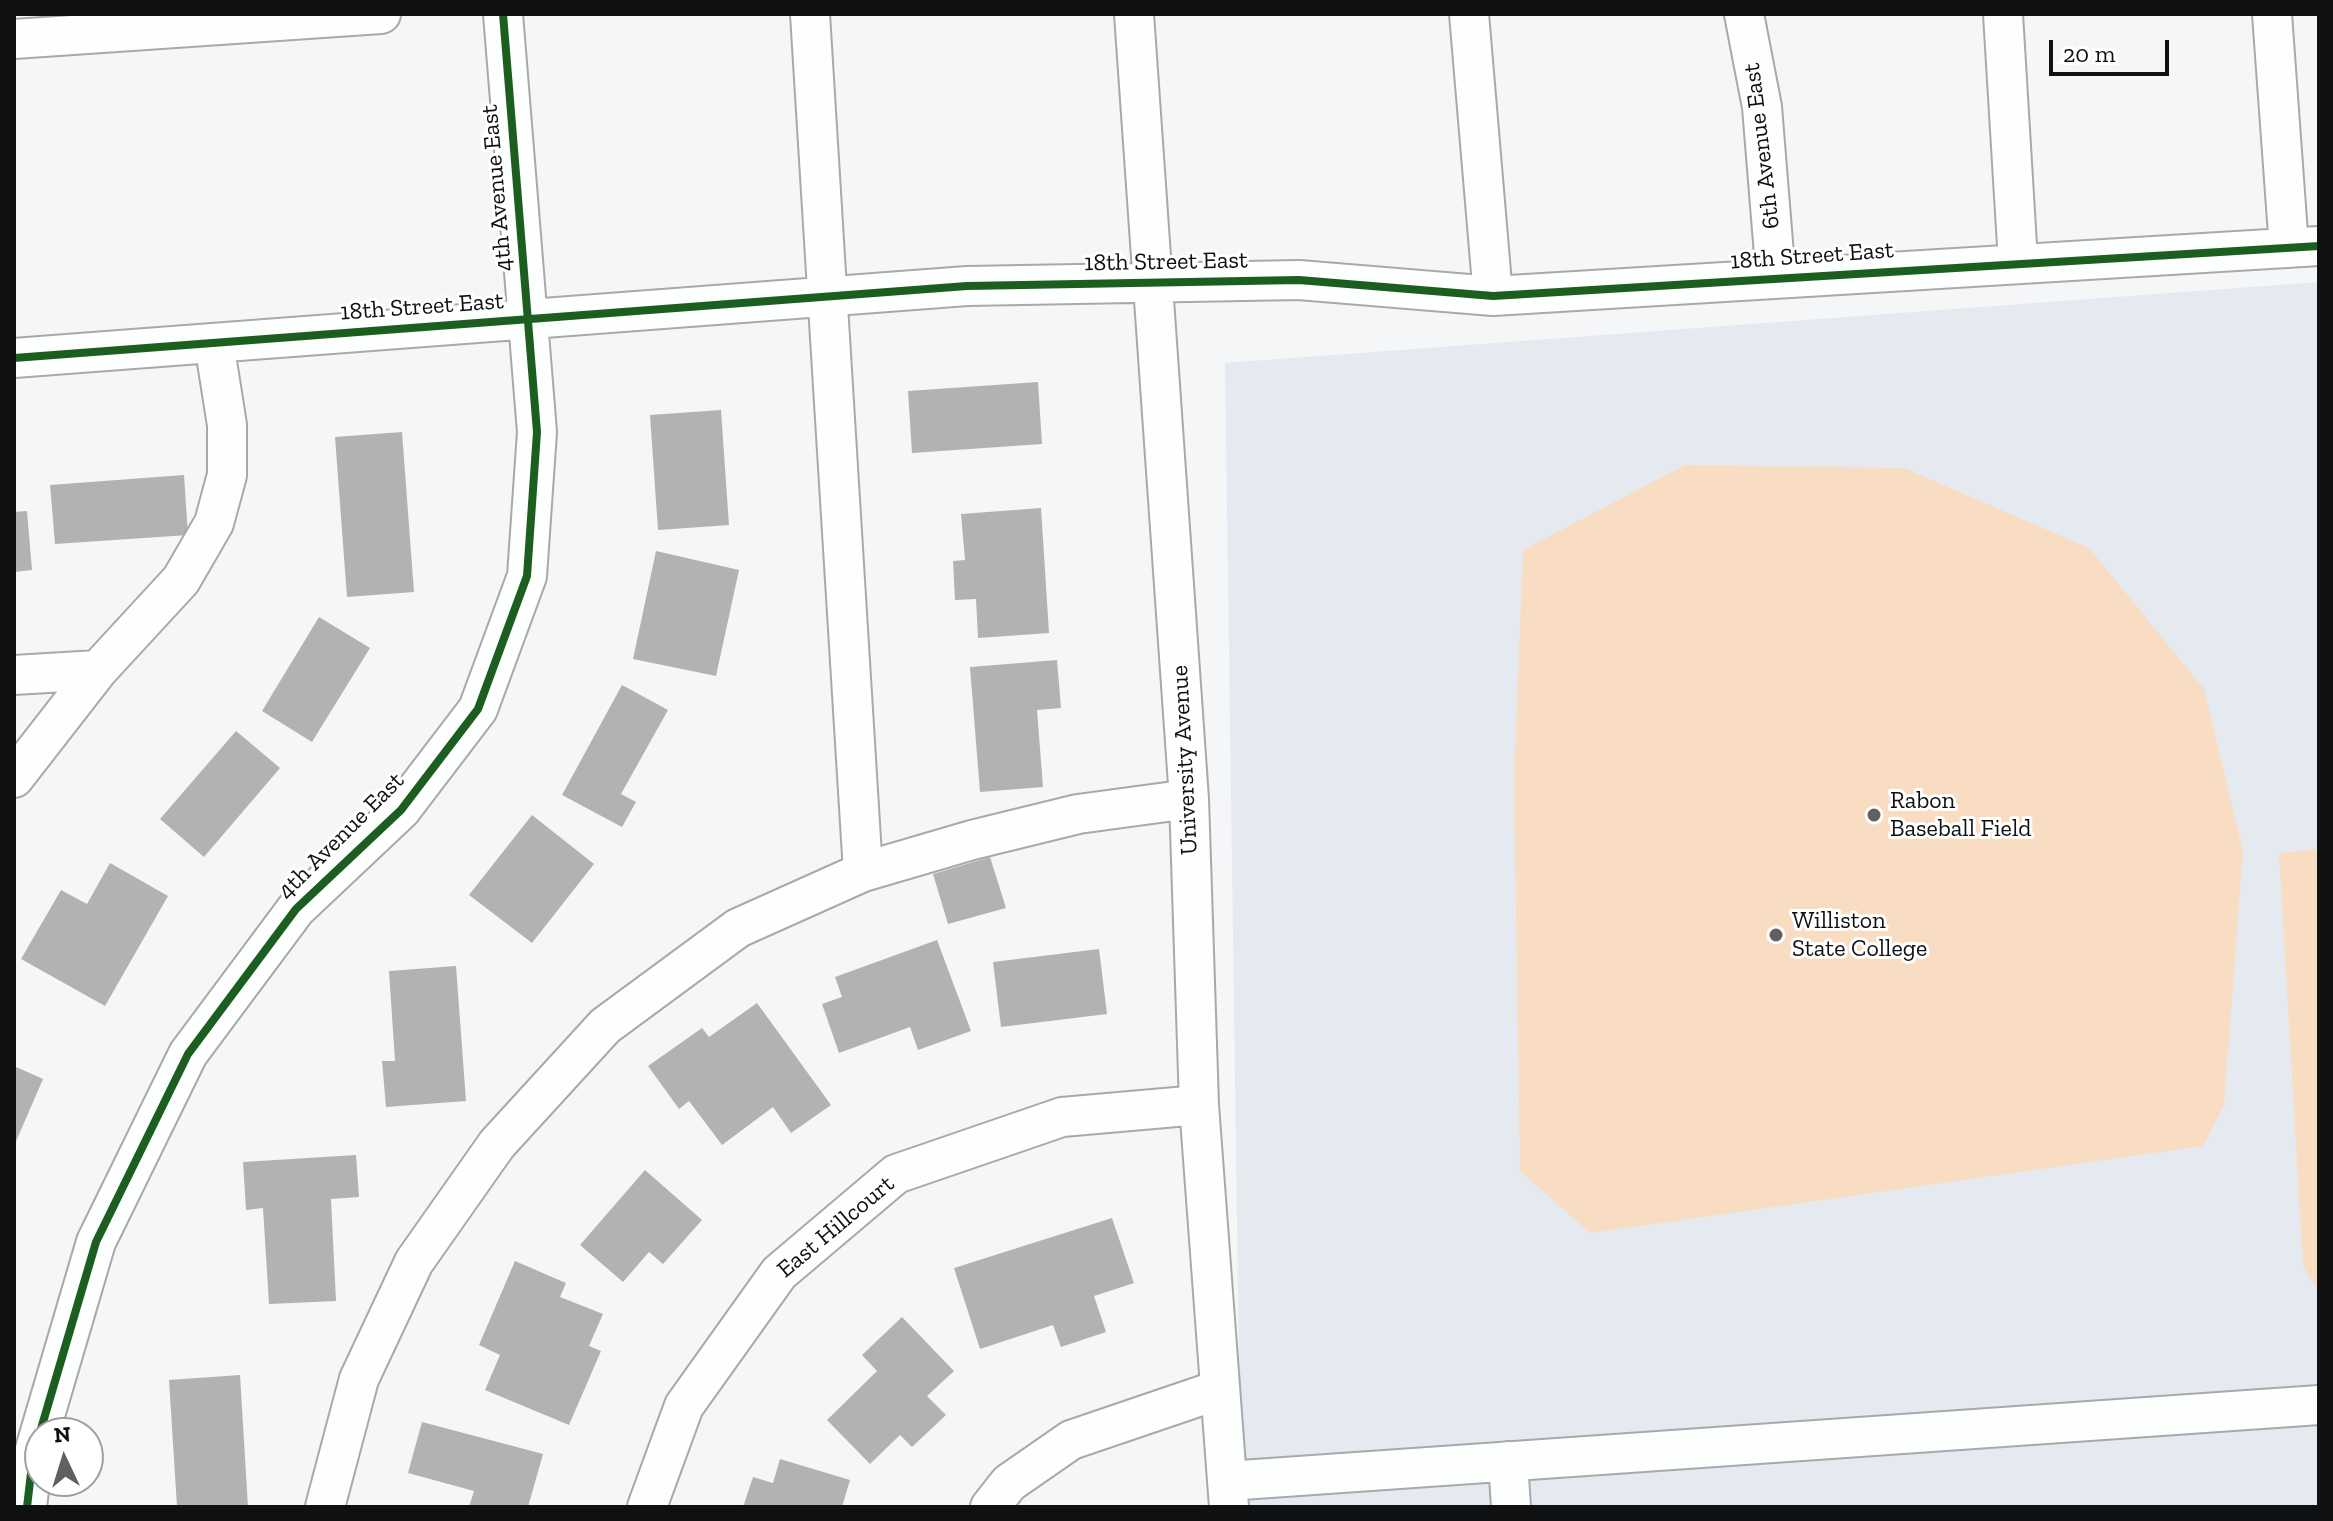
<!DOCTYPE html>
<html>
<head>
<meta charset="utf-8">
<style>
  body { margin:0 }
  #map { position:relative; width:2333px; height:1521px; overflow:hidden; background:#f4f6f8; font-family:"Zilla Slab",serif }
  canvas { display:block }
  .frame { position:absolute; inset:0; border:16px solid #0f1011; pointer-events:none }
  .north { position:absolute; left:24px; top:1417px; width:80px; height:80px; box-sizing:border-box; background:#fff; border:2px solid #9f9fa0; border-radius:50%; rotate:356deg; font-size:22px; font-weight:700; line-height:32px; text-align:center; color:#0f1011 }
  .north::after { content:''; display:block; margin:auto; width:28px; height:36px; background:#5f6062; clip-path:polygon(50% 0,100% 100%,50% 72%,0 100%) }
  .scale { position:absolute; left:2049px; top:40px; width:120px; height:36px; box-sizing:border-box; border:4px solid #0f1011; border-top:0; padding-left:10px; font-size:24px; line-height:28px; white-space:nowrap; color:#0f1011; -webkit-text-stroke:6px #fff; paint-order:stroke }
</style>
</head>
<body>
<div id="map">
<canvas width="2333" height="1521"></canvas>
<div class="frame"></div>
<div class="north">N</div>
<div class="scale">20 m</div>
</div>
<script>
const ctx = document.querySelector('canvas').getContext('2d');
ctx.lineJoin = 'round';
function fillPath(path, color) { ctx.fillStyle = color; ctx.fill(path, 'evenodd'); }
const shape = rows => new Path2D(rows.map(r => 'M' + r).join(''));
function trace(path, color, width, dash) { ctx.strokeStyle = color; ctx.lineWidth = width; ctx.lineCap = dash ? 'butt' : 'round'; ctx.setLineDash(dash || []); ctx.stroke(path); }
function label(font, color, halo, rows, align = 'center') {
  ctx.font = font + ' "Zilla Slab",serif'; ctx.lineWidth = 6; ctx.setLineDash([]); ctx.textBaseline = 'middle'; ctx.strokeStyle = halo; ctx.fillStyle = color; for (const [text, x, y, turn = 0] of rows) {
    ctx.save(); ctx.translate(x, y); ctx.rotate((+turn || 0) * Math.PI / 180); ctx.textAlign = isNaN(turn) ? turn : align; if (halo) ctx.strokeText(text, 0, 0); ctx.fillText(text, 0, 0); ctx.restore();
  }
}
const built = shape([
  [2319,282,2319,1507,1241,1507,1225,363]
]);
const green = shape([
  [1685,465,1904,468,2089,548,2204,689,2243,851,2224,1105,2203,1146,1590,1233,1520,1171,1514,779,1523,550],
  [2319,849,2319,1292,2303,1266,2279,853]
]);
const building = shape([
  [1038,382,1042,444,912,453,908,391],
  [721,410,729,525,658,530,650,415],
  [402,432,414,592,347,597,335,437],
  [184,475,188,535,55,544,50,485],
  [1041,508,1049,633,978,638,976,599,955,600,953,561,965,560,961,514],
  [27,511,32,570,14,572,14,512],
  [656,551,739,570,716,676,633,659],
  [319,617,370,648,312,742,262,711],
  [1057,660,1061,708,1037,710,1043,787,980,792,970,667],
  [622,685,668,710,621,794,636,802,622,827,562,795],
  [236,731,280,768,204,857,160,819],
  [532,815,594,864,532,943,469,895],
  [990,857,1006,908,948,924,933,874],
  [110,863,168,896,105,1006,21,959,61,890,87,904],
  [937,940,971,1031,918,1050,910,1027,839,1053,822,1004,842,997,835,977],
  [1099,949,1107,1014,1001,1027,993,962],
  [456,966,466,1101,386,1107,382,1061,395,1061,389,971],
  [757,1003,831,1105,791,1133,773,1107,722,1145,689,1101,679,1109,648,1066,702,1028,709,1037],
  [14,1066,43,1079,14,1146],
  [356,1155,359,1197,331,1199,336,1301,269,1304,263,1208,246,1210,243,1162],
  [645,1170,702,1220,663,1264,649,1252,623,1282,580,1245],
  [1112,1218,1134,1283,1094,1296,1106,1332,1061,1347,1053,1325,980,1349,954,1268],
  [515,1261,566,1283,560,1297,603,1314,589,1346,601,1351,569,1425,485,1390,500,1355,479,1345],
  [902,1317,954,1371,927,1396,946,1415,912,1447,900,1435,870,1464,827,1420,877,1371,862,1355],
  [240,1375,248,1507,177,1507,169,1380],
  [422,1422,543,1454,528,1507,469,1507,474,1491,408,1473],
  [780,1459,850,1480,842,1507,743,1507,753,1477,773,1483]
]);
const minor = shape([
  [810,14,863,872],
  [1134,14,1189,799,1199,1105,1229,1507],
  [1469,14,1493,296],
  [1744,14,1762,107,1776,279],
  [2003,14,2018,262],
  [2272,14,2289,248],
  [14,39,381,14],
  [14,358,967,286,1299,280,1493,296,2319,246],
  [14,675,98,670],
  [14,778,98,670,181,580,214,523,227,475,227,425,214,343],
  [1508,1461,1511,1507],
  [1227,1481,2319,1405],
  [27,1507,33,1456,96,1242,188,1054,296,909,401,810,478,709,527,576,537,432,503,14],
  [325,1507,359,1379,414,1262,497,1144,605,1026,738,928,863,872,972,840,1078,814,1189,799],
  [647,1507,684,1406,779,1273,896,1174,1062,1117,1199,1105],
  [990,1507,1009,1483,1071,1440,1218,1390]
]);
const cycleway = shape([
  [14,358,967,286,1299,280,1493,296,2319,246],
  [27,1507,33,1456,96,1242,188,1054,296,909,401,810,478,709,527,576,537,432,503,14]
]);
const markers = [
  [1874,815,8,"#5f6062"],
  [1776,935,8,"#5f6062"]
];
const streetNames = [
  ["6th Avenue East",1762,146,-97],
  ["4th Avenue East",497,188,-95],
  ["18th Street East",1812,256,-4],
  ["18th Street East",1166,262,-1],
  ["18th Street East",422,307,-4],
  ["University Avenue",1185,760,-93],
  ["4th Avenue East",341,836,-45],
  ["East Hillcourt",836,1227,-40]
];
const poiNames = [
  ["Rabon",1890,801],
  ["Baseball Field",1890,829],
  ["Williston",1792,921],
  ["State College",1792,949]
];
fillPath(built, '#e5e9f0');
fillPath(green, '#f9ddc2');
fillPath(building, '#b1b2b4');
trace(minor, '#a8a9aa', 42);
trace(minor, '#fdfefe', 38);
trace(cycleway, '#1b5e20', 8);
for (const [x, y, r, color] of markers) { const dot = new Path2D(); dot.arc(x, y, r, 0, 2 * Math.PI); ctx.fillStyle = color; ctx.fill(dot); trace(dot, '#fff', 3); }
label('24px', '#0f1011', '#fff', streetNames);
label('24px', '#0f1011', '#fff', poiNames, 'left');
</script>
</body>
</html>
